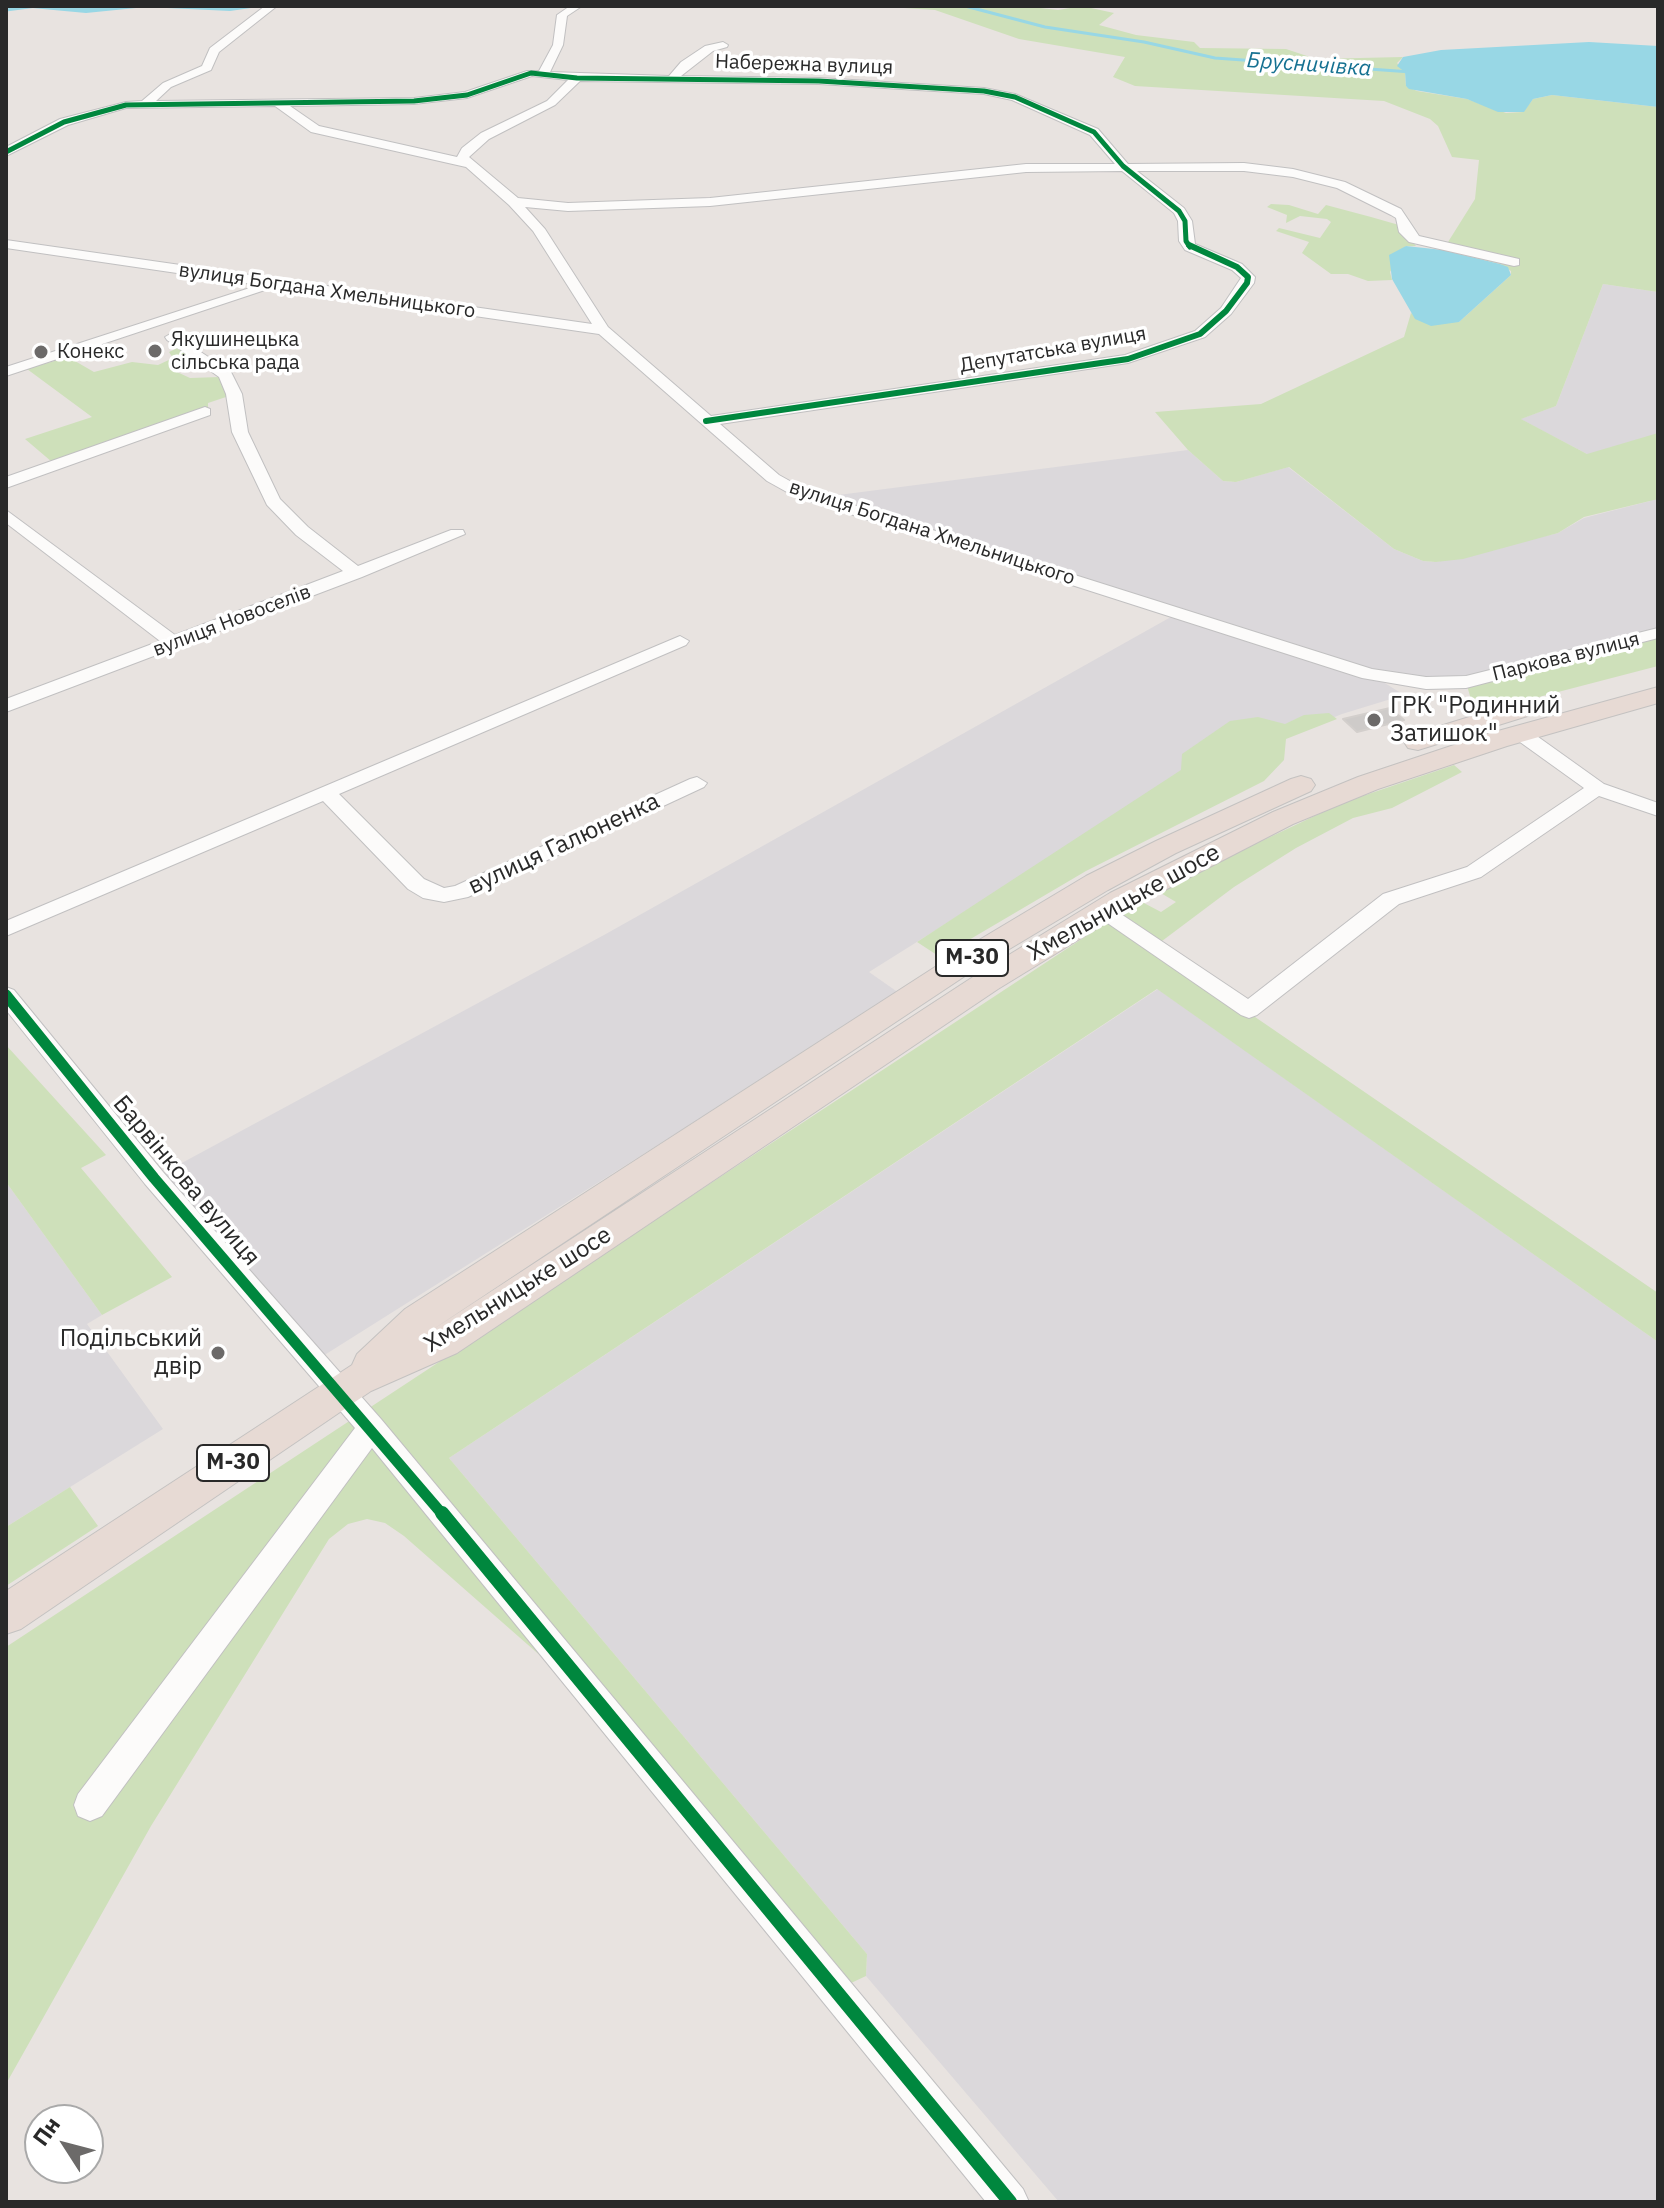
<!DOCTYPE html>
<html>
<head>
<meta charset="utf-8">
<style>
  body { margin:0 }
  #map { position:relative; width:1664px; height:2208px; overflow:hidden; background:#e8e3e0; font-family:"IBM Plex Sans",sans-serif }
  canvas { display:block }
  .frame { position:absolute; inset:0; border:8px solid #292929; pointer-events:none }
  .north { position:absolute; left:24px; top:2104px; width:80px; height:80px; box-sizing:border-box; background:#fff; border:2px solid #a9a9a9; border-radius:50%; rotate:306deg; font-size:22px; font-weight:700; line-height:32px; text-align:center; color:#292929 }
  .north::after { content:''; display:block; margin:auto; width:28px; height:36px; background:#6c6a69; clip-path:polygon(50% 0,100% 100%,50% 72%,0 100%) }
</style>
</head>
<body>
<div id="map">
<canvas width="1664" height="2208"></canvas>
<div class="frame"></div>
<div class="north">Пн</div>
</div>
<script>
const ctx = document.querySelector('canvas').getContext('2d');
ctx.lineJoin = 'round';
function fillPath(path, color) { ctx.fillStyle = color; ctx.fill(path, 'evenodd'); }
const shape = rows => new Path2D(rows.map(r => 'M' + r).join(''));
function trace(path, color, width, dash) { ctx.strokeStyle = color; ctx.lineWidth = width; ctx.lineCap = dash ? 'butt' : 'round'; ctx.setLineDash(dash || []); ctx.stroke(path); }
function label(font, color, halo, rows, align = 'center') {
  ctx.font = font + ' "IBM Plex Sans",sans-serif'; ctx.lineWidth = 7; ctx.setLineDash([]); ctx.textBaseline = 'middle'; ctx.strokeStyle = halo; ctx.fillStyle = color; for (const [text, x, y, turn = 0] of rows) {
    ctx.save(); ctx.translate(x, y); ctx.rotate((+turn || 0) * Math.PI / 180); ctx.textAlign = isNaN(turn) ? turn : align; if (halo) ctx.strokeText(text, 0, 0); ctx.fillText(text, 0, 0); ctx.restore();
  }
}
const industrial = shape([
  [1603,284,1658,292,1658,633,1466,682,1372,675,1404,695,1342,714,1284,737,1261,726,869,972,899,993,315,1361,154,1178,604,935,1178,613,815,498,1188,450,1223,481,1236,482,1288,467,1394,549,1423,561,1436,562,1558,533,1584,518,1650,501,1587,454,1520,419,1556,406],
  [1158,989,1658,1342,1658,2202,1059,2202,866,1976,867,1954,449,1458],
  [6,1182,102,1315,87,1324,163,1429,6,1527]
]);
const green = shape([
  [873,6,1023,6,1058,10,1082,6,1114,13,1099,25,1136,35,1194,42,1200,48,1286,49,1316,59,1403,57,1397,63,1405,72,1406,86,1417,91,1467,99,1506,113,1523,112,1533,99,1552,95,1658,107,1658,292,1603,284,1556,406,1521,419,1587,454,1658,433,1658,499,1584,517,1558,533,1463,559,1436,562,1423,561,1394,549,1289,467,1236,482,1223,481,1188,450,1155,412,1261,404,1404,337,1411,313,1418,318,1459,322,1511,275,1511,271,1500,264,1443,250,1475,199,1479,160,1452,157,1438,126,1430,119,1384,101,1135,86,1113,77,1125,57,1019,39,935,10],
  [1271,204,1289,205,1318,214,1326,205,1371,217,1399,225,1416,246,1406,246,1390,272,1392,280,1368,281,1348,274,1331,274,1302,253,1309,242,1276,231,1279,228,1320,238,1331,222,1327,219,1300,216,1286,223,1287,215,1267,207],
  [180,347,199,361,177,368,177,372,190,378,220,377,229,396,208,403,208,408,52,462,25,439,92,417,27,369,68,357,94,372,132,362,158,365,173,358,169,352],
  [1658,633,1658,666,1485,711,1472,703,1466,682],
  [1329,713,1337,719,1286,739,1284,760,1264,781,1086,871,940,957,917,942,1181,770,1182,754,1230,721,1258,717,1285,724,1304,715],
  [1454,765,1462,772,1392,808,1353,818,1296,848,1234,887,1158,944,1116,916,1142,902,1161,912,1176,902,1159,892,1194,873,1342,803],
  [1112,919,1658,1293,1658,1342,1157,989,449,1458,867,1954,866,1976,836,1990,609,1716,404,1536,385,1523,367,1519,348,1524,329,1539,151,1826,6,2084,6,1647],
  [6,1045,106,1155,81,1168,172,1277,102,1315,6,1182],
  [70,1487,98,1526,6,1586,6,1527]
]);
const water = shape([
  [36,6,265,6,230,11,146,7,86,13,32,8],
  [1589,42,1658,46,1658,107,1552,95,1533,99,1524,112,1498,112,1467,99,1409,89,1406,86,1405,72,1397,66,1403,57,1441,50],
  [1406,246,1443,250,1500,264,1508,267,1511,275,1459,322,1431,326,1415,319,1392,279,1389,255]
]);
const stream = shape([
  [965,6,1045,27,1144,42,1215,58,1411,72],
  [6,10,37,6]
]);
const building = shape([
  [1390,708,1404,720,1357,732,1343,719,1390,708]
]);
const minor = shape([
  [265,6,277,6,219,52,211,70,171,87,156,101,414,98,465,92,527,71,539,71,553,45,557,15,570,6,582,6,567,16,563,45,550,72,669,76,681,62,705,46,723,42,728,45,727,47,713,51,681,76,819,78,984,88,1015,94,1098,129,1128,164,1244,163,1293,169,1345,182,1401,209,1419,236,1519,259,1519,265,1514,266,1409,242,1399,232,1396,218,1391,215,1337,188,1293,177,1244,171,1137,171,1184,208,1192,221,1195,244,1242,264,1255,277,1254,283,1231,314,1205,337,1128,363,720,424,779,475,806,490,1372,669,1426,677,1466,676,1658,628,1658,638,1466,688,1426,689,1362,678,794,496,767,481,599,334,274,287,6,376,6,367,259,285,6,248,6,240,592,324,533,231,509,205,466,167,311,132,275,106,126,108,68,125,6,156,6,147,60,119,126,102,142,101,163,83,202,66,210,48,265,6],
  [532,76,568,80,547,101,481,133,462,148,457,157,319,126,290,106,414,104,467,98,532,76],
  [580,81,819,84,984,94,1012,100,1090,135,1115,164,1026,164,710,198,568,203,518,198,469,157,489,139,555,105,580,81],
  [1122,171,1174,213,1178,221,1179,241,1185,250,1232,270,1241,278,1221,308,1195,331,1125,355,711,416,608,327,545,229,525,207,568,211,710,206,1026,172,1122,171],
  [172,333,231,372,242,394,248,432,280,499,308,527,358,566,451,530,463,530,465,534,362,577,6,712,6,699,160,641,6,523,6,510,175,635,343,571,296,535,267,505,232,432,226,394,219,377,167,340,165,337,172,333],
  [205,407,210,409,210,415,6,488,6,477,205,407],
  [680,636,689,641,686,645,339,794,424,879,444,888,455,886,690,779,697,777,707,783,704,787,468,897,444,902,423,898,408,889,323,801,6,936,6,921,680,636],
  [1520,727,1527,729,1604,784,1658,803,1658,816,1599,796,1481,877,1399,904,1257,1015,1249,1018,1241,1015,1090,911,1093,906,1109,906,1248,999,1383,894,1467,867,1584,788,1513,737,1510,733,1513,729,1520,727],
  [6,987,14,990,163,1172,381,1419,1023,2189,1029,2202,986,2202,372,1448,102,1816,90,1821,78,1816,74,1805,78,1794,355,1428,145,1184,6,1010,6,987]
]);
const highway = shape([
  [1658,687,1658,703,1507,746,1378,789,1293,824,1132,907,998,989,457,1353,371,1391,21,1629,6,1634,6,1591,352,1365,357,1354,405,1309,949,958,1086,876,1156,841,1291,779,1301,776,1311,779,1315,785,1311,791,1176,853,1108,890,971,972,429,1332,976,975,1110,893,1273,812,1358,777,1487,734,1658,687],
  [1524,700,1534,702,1538,708,1534,714,1418,750,1408,748,1404,742,1408,736,1524,700]
]);
const cyclewayFar3 = shape([
  [6,152,64,122,126,105,414,101,467,95,531,73,577,78,819,81,984,91,1015,97,1094,132,1123,166,1179,211,1185,221,1186,241,1190,247]
]);
const cyclewayFar2 = shape([
  [706,421,1128,359,1200,334,1226,311,1247,283,1248,277,1237,267,1189,245]
]);
const cyclewayFar1 = shape([
  [6,995,154,1178,443,1515]
]);
const cycleway = shape([
  [442,1513,1010,2202]
]);
const markers = [
  [155,351,8,"#6c6a69"],
  [41,352,8,"#6c6a69"],
  [1374,720,8,"#6c6a69"],
  [218,1353,8,"#6c6a69"]
];
const farStreetnames = [
  ["Набережна вулиця",804,65,2],
  ["вулиця Богдана Хмельницького",327,291,8],
  ["Депутатська вулиця",1053,350,-10],
  ["вулиця Богдана Хмельницького",932,533,18],
  ["вулиця Новоселів",232,621,-21],
  ["Паркова вулиця",1566,657,-14]
];
const farPoinames = [
  ["Якушинецька",171,340],
  ["сільська рада",171,363],
  ["Конекс",57,352]
];
const farWaternames = [
  ["Брусничівка",1309,65,4]
];
const shields = [
  [972,958,72],
  [233,1463,72]
];
const shieldNames = [
  ["М-30",972,958],
  ["М-30",233,1463]
];
const poiNames = [
  ["ГРК \"Родинний",1390,706],
  ["Затишок\"",1390,734],
  ["Подільський",202,1339,"right"],
  ["двір",202,1367,"right"]
];
const streetNames = [
  ["вулиця Галюненка",564,844,-25],
  ["Хмельницьке шосе",1124,903,-29],
  ["Барвінкова вулиця",186,1181,50],
  ["Хмельницьке шосе",518,1290,-32]
];
fillPath(industrial, '#dbd8db');
fillPath(green, '#cee0ba');
fillPath(water, '#98d7e5');
trace(stream, '#98d7e5', 3);
fillPath(building, '#cecbc9');
trace(building, '#d3cfcc', 2);
trace(minor, '#c1c0c1', 2);
trace(highway, '#c4c2c1', 2);
fillPath(minor, '#fcfbfa');
fillPath(highway, '#e7dad4');
trace(cyclewayFar3, '#00873e', 5);
trace(cyclewayFar2, '#00873e', 6);
trace(cyclewayFar1, '#00873e', 11);
trace(cycleway, '#00873e', 14);
for (const [x, y, r, color] of markers) { const dot = new Path2D(); dot.arc(x, y, r, 0, 2 * Math.PI); ctx.fillStyle = color; ctx.fill(dot); trace(dot, '#fff', 3); }
label('20px', '#292929', '#fff', farStreetnames);
label('20px', '#292929', '#fff', farPoinames, 'left');
label('italic 22px', '#157191', '#fff', farWaternames);
for (const [x, y, w] of shields) { const box = new Path2D(); box.roundRect(x - w / 2, y - 18, w, 36, 6); ctx.fillStyle = '#fff'; ctx.fill(box); trace(box, '#292929', 2); }
label('bold 22px', '#292929', null, shieldNames);
label('24px', '#292929', '#fff', poiNames, 'left');
label('24px', '#292929', '#fff', streetNames);
</script>
</body>
</html>
